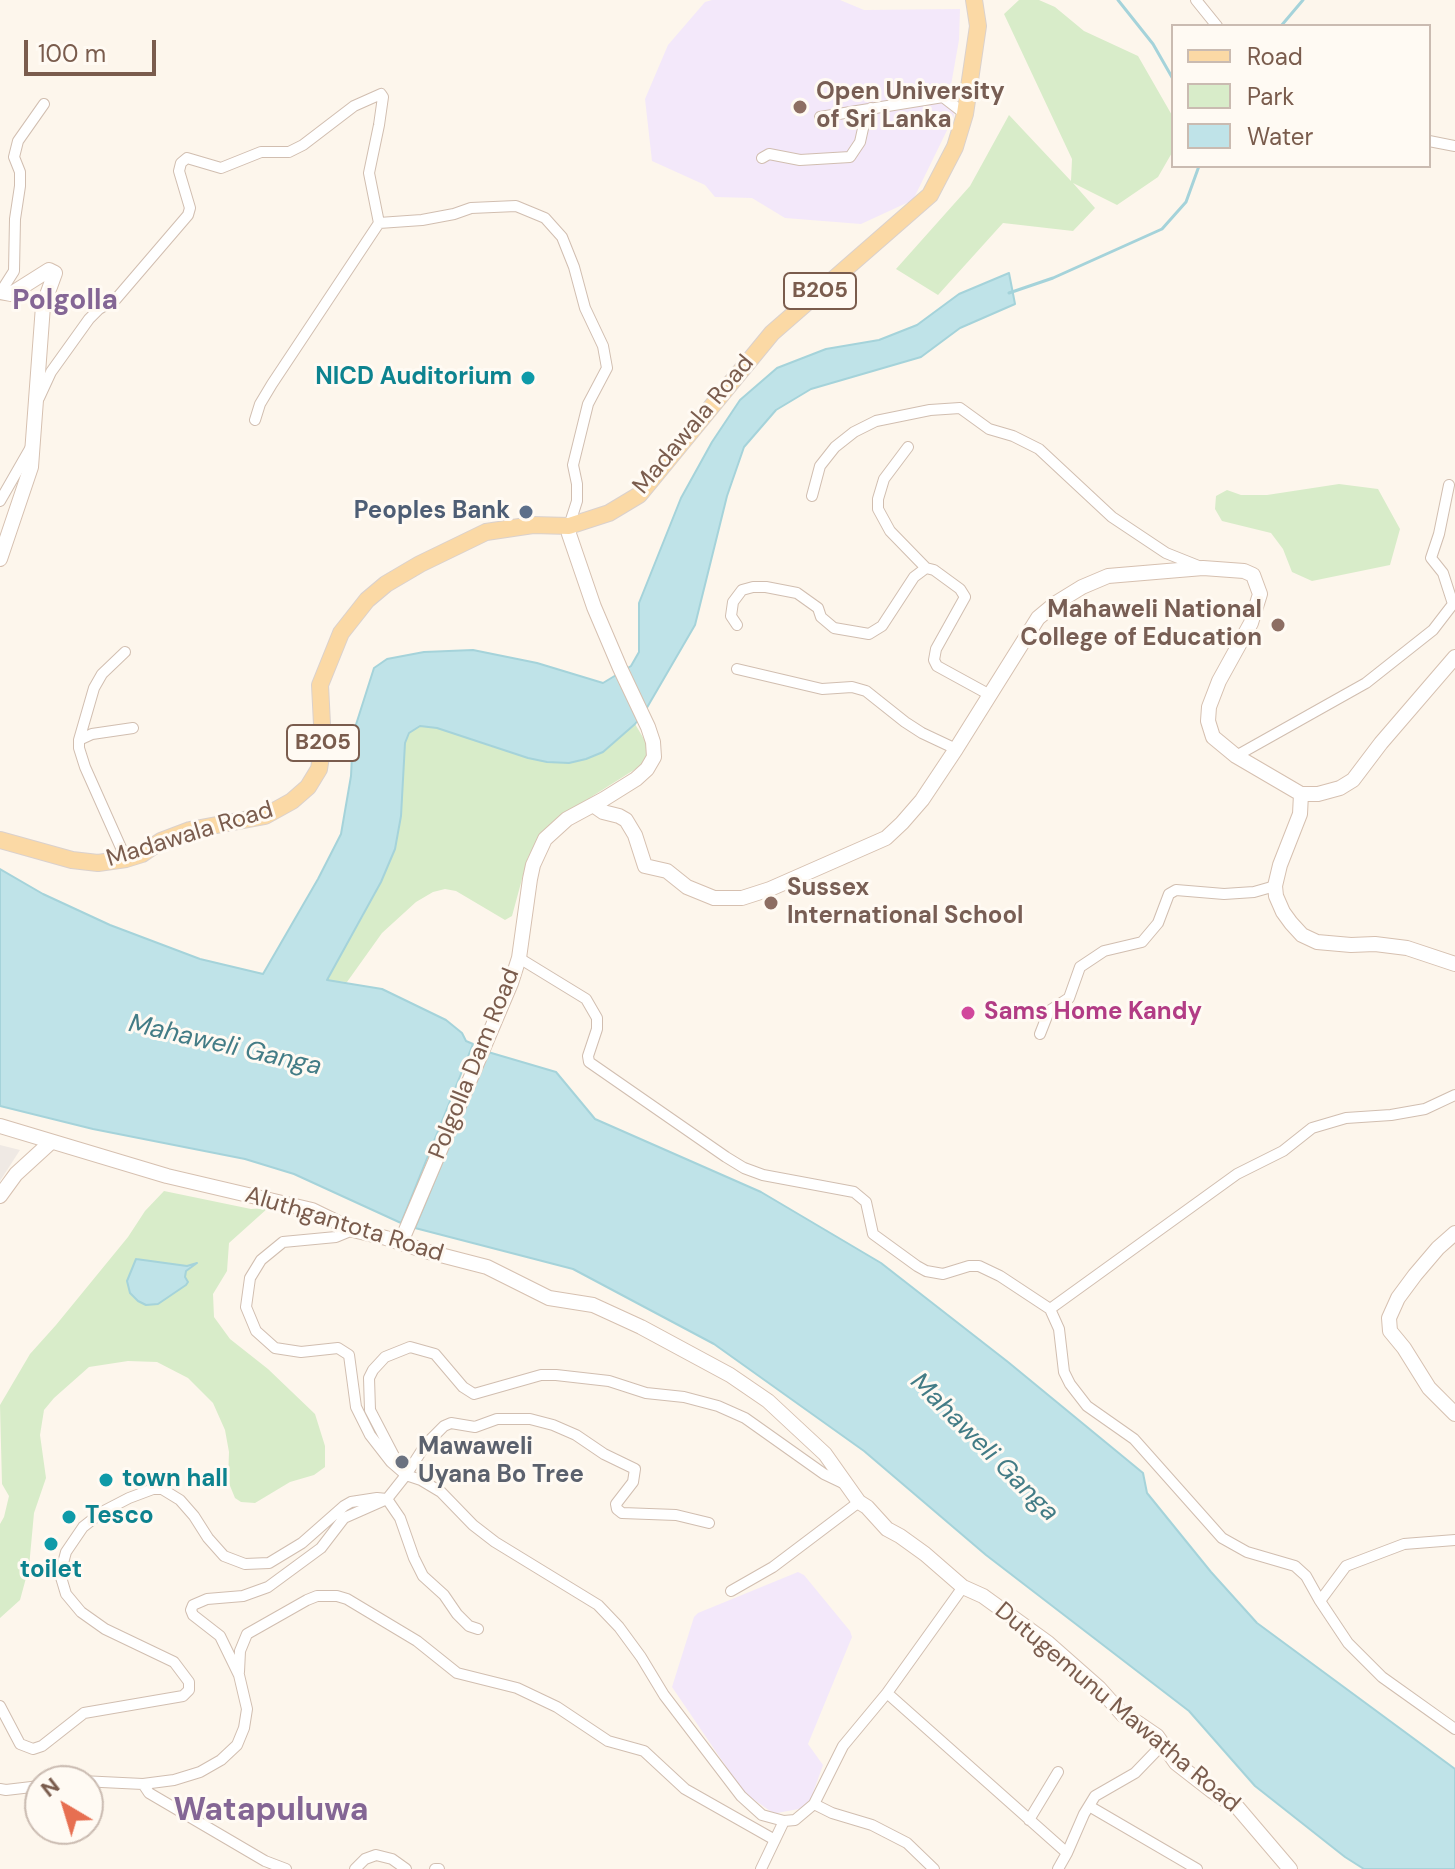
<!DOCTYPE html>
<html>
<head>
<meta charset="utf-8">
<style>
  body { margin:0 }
  #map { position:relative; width:1455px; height:1869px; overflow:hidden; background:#fdf6ec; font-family:"DM Sans",sans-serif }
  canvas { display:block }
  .legend { position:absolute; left:1171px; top:24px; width:260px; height:144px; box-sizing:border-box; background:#fffaf3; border:2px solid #cabbb1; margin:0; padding:10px 14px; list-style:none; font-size:24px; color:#7a5c4d }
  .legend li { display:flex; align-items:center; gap:16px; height:40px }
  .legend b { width:40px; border:2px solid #cabbb1 }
  .north { position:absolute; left:24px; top:1765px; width:80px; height:80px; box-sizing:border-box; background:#fffaf3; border:2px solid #cabbb1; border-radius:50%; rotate:322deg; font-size:22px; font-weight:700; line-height:32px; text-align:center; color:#7a5c4d }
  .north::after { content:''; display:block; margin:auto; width:28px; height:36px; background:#e76f51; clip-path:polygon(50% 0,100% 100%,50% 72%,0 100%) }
  .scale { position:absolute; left:24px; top:40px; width:132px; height:36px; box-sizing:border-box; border:4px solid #7a5c4d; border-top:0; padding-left:10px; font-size:24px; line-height:28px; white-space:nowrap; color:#7a5c4d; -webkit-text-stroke:6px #fffaf3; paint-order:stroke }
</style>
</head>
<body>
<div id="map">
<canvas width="1455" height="1869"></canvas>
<ul class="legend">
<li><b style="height:10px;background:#fbd9a5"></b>Road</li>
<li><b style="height:22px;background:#d8ecc9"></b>Park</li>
<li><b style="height:22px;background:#bfe3e8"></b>Water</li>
</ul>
<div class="north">N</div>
<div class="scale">100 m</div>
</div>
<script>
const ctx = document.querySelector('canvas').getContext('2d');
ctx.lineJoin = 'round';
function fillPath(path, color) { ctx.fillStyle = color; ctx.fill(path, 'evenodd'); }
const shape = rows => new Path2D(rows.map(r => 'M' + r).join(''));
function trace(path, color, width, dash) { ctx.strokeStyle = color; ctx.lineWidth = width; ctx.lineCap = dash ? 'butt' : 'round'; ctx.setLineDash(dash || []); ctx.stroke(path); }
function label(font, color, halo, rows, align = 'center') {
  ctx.font = font + ' "DM Sans",sans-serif'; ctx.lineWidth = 6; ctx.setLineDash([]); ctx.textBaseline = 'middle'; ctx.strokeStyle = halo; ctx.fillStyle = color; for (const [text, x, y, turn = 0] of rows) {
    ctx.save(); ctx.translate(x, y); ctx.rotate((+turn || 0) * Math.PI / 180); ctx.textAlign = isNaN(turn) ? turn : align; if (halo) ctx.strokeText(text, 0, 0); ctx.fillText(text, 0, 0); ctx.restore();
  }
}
const industrial = shape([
  [0,1145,20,1150,0,1181]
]);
const education = shape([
  [712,0,840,0,864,10,960,9,959,40,951,85,954,116,913,200,861,224,785,218,752,198,715,197,705,185,652,161,645,99,668,45,705,2],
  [798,1572,804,1575,850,1631,852,1637,808,1744,823,1765,809,1804,804,1808,777,1813,773,1813,746,1794,740,1787,672,1687,694,1617,698,1613]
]);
const green = shape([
  [1019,0,1039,0,1055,7,1084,31,1138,56,1173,117,1173,151,1158,177,1117,205,1073,183,1095,208,1073,231,1003,223,938,295,896,269,970,186,1009,115,1071,181,1072,159,1004,14],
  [1339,484,1378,489,1400,529,1390,565,1312,581,1292,572,1283,549,1271,533,1222,521,1215,509,1216,496,1227,490,1241,495,1267,495],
  [635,724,647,744,647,753,645,763,572,809,540,836,528,857,512,916,505,920,456,891,445,889,433,892,416,902,382,933,347,982,326,981,363,916,395,849,401,816,405,743,409,733,420,726,437,728,496,748,603,752],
  [164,1191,251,1209,268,1208,229,1243,227,1271,213,1294,214,1317,230,1339,268,1369,315,1414,325,1446,325,1467,314,1475,290,1482,255,1503,241,1502,235,1498,228,1481,229,1452,225,1430,213,1403,188,1378,157,1362,128,1361,89,1367,54,1398,44,1410,40,1435,46,1478,34,1513,29,1567,20,1600,0,1618,0,1524,4,1517,9,1496,2,1484,0,1405,30,1354,56,1325,128,1237,145,1211],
  [194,1265,186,1271,184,1277,188,1282,186,1285,158,1304,147,1305,138,1301,187,1266]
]);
const water = shape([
  [1009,273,1015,304,960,328,921,357,811,389,776,410,744,447,727,496,695,625,645,711,635,724,603,752,586,759,569,763,547,762,528,758,437,728,420,726,409,733,405,743,401,816,395,849,381,882,327,980,382,989,446,1020,462,1033,466,1041,473,1044,401,1223,294,1174,245,1159,93,1129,0,1106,0,869,43,894,110,925,200,959,263,974,318,879,341,834,351,776,353,734,374,668,387,659,424,652,473,650,537,663,603,683,631,666,639,652,639,603,681,498,712,442,740,400,777,368,826,349,879,340,917,325,959,294,1009,273],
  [488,1052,556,1072,595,1119,761,1192,881,1263,1008,1362,1143,1473,1147,1493,1211,1572,1257,1623,1455,1769,1455,1869,1364,1869,1345,1857,1255,1786,1189,1711,986,1555,864,1451,714,1344,573,1269,415,1228,488,1052],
  [136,1259,187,1266,197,1263,186,1271,185,1277,188,1282,186,1285,158,1304,146,1305,138,1301,130,1293,127,1281,136,1259]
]);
const stream = shape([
  [1118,0,1153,44,1173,79],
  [1281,26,1303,0],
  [1009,293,1053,278,1162,229,1186,202,1199,166]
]);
const street = shape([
  [1196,0,1217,26],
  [820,117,943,97,965,114],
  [1429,141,1455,146],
  [762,158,769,154,800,160,850,157,860,142,864,124,871,108],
  [379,223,422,220,454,214,471,208,516,206,545,218,562,237,574,267,585,308,603,346,607,368,588,404,573,465,577,484,577,501,569,526],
  [0,293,14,271,15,219,20,186,20,172,14,157,18,141,44,104],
  [39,398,51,372,89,319,99,309,116,299,188,215,190,208,179,171,181,163,187,158,221,168,261,152,289,152,303,145,354,106,381,94,383,97,379,125,369,173,379,223,272,384,260,404,255,420],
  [908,447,884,479,878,499,878,509,890,531,926,568],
  [812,496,820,466,835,447,854,432,876,421,930,410,960,408,989,429,1013,436,1039,449,1112,517,1166,553,1201,567],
  [0,501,31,447],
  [737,625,731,616,733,602,742,590,753,587,766,587,797,593,818,608,821,617,834,628,869,634,882,626,914,577,926,568,934,570,960,589,965,597,936,649,934,660,937,666,990,695],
  [125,652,102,674,94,688,79,740,79,748,85,767,126,859],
  [737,669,822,689,852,687,866,691,905,722,922,733,956,749],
  [79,740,92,734,133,728],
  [1236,756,1366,683,1433,630,1453,604,1443,573,1431,558,1439,534,1449,485],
  [519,958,586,999,597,1018,597,1029,588,1056,589,1062,726,1157,744,1168,763,1175,854,1192,866,1202,873,1234,917,1266,926,1271,943,1274,969,1266,979,1266,1000,1276,1050,1309,1059,1329,1064,1372,1070,1384,1087,1406,1134,1439,1222,1538,1247,1552,1295,1566,1306,1576,1320,1601,1348,1643,1382,1677,1455,1729],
  [1040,1034,1049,1011,1069,998,1080,967,1104,951,1142,942,1158,923,1169,894,1176,890,1224,894,1254,892,1275,886],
  [353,1230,336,1237,283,1242,261,1260,250,1278,246,1307,256,1331,275,1348,301,1352,338,1348,349,1355,356,1407,370,1435,391,1462,406,1475,421,1480,441,1492,473,1525,495,1542,598,1605,619,1627,641,1657,664,1695,741,1796,762,1815,784,1821,795,1820,814,1804,843,1746,887,1693,963,1587],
  [1050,1309,1237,1174,1283,1151,1312,1128,1346,1118,1391,1115,1425,1109,1455,1095],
  [394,1456,370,1410,369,1378,373,1370,385,1357,410,1347,435,1354,463,1387,474,1394,541,1375,556,1375,609,1381,646,1393,684,1397,718,1406,745,1418,824,1474,845,1484],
  [731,1591,773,1567,859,1502],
  [1320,1601,1346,1566,1404,1544,1455,1540],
  [239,1672,240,1651,247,1634,307,1600,317,1596,337,1596,347,1599,417,1641,457,1673,517,1688,557,1707,608,1741,644,1751,685,1789,775,1840],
  [887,1693,1067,1853],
  [0,1706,20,1744,33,1749,42,1746,84,1713,183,1696,189,1690,189,1682,174,1662,105,1629,81,1612,66,1594,60,1574,66,1552,83,1527,102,1512,129,1498,153,1489,162,1489,180,1500,194,1516,208,1538,224,1556,245,1564,269,1563,302,1543,344,1506,351,1502,377,1498,387,1499,400,1518,414,1558,423,1576,444,1595,457,1614,469,1626,478,1629],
  [81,1781,143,1784,174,1780,200,1772,221,1760,237,1745,244,1728,247,1709,239,1675,220,1636,193,1615,191,1610,193,1605,207,1599,243,1596,268,1587,321,1548,344,1518,387,1499,406,1475,426,1444,444,1426,451,1423,475,1427,497,1419,530,1419,553,1425,576,1435,604,1454,635,1469,633,1482,616,1504,617,1509,622,1513,676,1515,709,1523],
  [143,1784,149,1793,265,1861,286,1869],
  [0,1789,6,1790,40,1786],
  [814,1804,832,1813,872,1825,907,1843,934,1869],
  [1089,1806,1197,1869],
  [1029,1820,1058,1772],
  [355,1869,365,1859,376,1855,392,1859,406,1869],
  [435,1869,439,1869],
  [761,1869,784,1821],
  [1058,1869,1067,1853,1084,1814,1095,1796,1135,1773,1163,1744]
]);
const secondary = shape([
  [0,292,11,294,49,270,55,273,43,306,31,467,0,559],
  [1301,794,1300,814,1280,865,1275,886,1276,896,1283,912,1291,923,1302,935,1317,942,1351,945,1375,944,1407,948,1455,964],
  [1301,794,1318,794,1340,788,1353,780,1381,743,1455,657],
  [593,805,603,812,619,816,626,820,635,835,645,866,667,871,687,887,714,898,742,898,770,889,886,838,902,823,922,800,956,749,1038,618,1056,603,1082,587,1108,576,1203,568,1244,571,1253,575,1260,594,1251,623,1219,681,1209,707,1208,721,1213,737,1236,756,1301,794],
  [0,1126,167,1176,312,1210,353,1230,386,1238,425,1251,487,1267,549,1298,593,1305,641,1327,730,1375,768,1401,825,1454,859,1502,867,1507,887,1529,900,1536,925,1554,963,1587,983,1596,1048,1643,1099,1688,1123,1715,1138,1723,1157,1736,1176,1763,1212,1791,1238,1808,1290,1869],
  [0,1196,16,1174,51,1142],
  [1455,1233,1438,1248,1415,1275,1398,1298,1389,1318,1390,1331,1404,1348,1429,1388,1455,1414],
  [401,1242,511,983,519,958,530,879,533,865,545,839,567,819,604,799,636,779,647,769,654,757,653,742,648,727,620,668,594,607,569,534,569,526]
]);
const primary = shape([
  [0,840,72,860,98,863,126,859,142,854,161,841,190,830,265,816,292,801,308,787,319,769,323,744,320,685,341,633,367,600,386,584,420,564,486,532,533,525,569,526,609,513,639,495,772,333,930,195,955,147,965,114,978,26,974,0]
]);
const markers = [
  [800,107,8,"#8d6e63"],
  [528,378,8,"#0f9aa8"],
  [526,512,8,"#5c6f8a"],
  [1278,625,8,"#8d6e63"],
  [771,903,8,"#8d6e63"],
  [968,1013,8,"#d1479c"],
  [402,1462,8,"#6b7280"],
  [106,1480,8,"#0f9aa8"],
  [69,1517,8,"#0f9aa8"],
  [51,1544,8,"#0f9aa8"]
];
const shields = [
  [820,291,72],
  [323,743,72]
];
const shieldNames = [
  ["B205",820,291],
  ["B205",323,743]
];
const educationNames = [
  ["Open University",816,93],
  ["of Sri Lanka",816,121],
  ["Mahaweli National",1262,611,"right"],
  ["College of Education",1262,639,"right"],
  ["Sussex",787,889],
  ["International School",787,917]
];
const cultureNames = [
  ["NICD Auditorium",512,378,"right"],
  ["town hall",122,1480],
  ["Tesco",85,1517],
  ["toilet",51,1571,"center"]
];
const streetNames = [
  ["Madawala Road",694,425,-50],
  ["Madawala Road",190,835,-17],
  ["Polgolla Dam Road",475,1064,-68],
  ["Aluthgantota Road",344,1225,17],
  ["Dutugemunu Mawatha Road",1117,1708,40]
];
const serviceNames = [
  ["Peoples Bank",510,512]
];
const hotelNames = [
  ["Sams Home Kandy",984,1013]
];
const worshipNames = [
  ["Mawaweli",418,1448],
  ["Uyana Bo Tree",418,1476]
];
const waterNames = [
  ["Mahaweli Ganga",225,1046,13],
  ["Mahaweli Ganga",984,1448,45]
];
const quarterNames = [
  ["Polgolla",65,302]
];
const districtNames = [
  ["Watapuluwa",271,1812]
];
fillPath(industrial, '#efe9e4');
fillPath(education, '#f3e8fa');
fillPath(green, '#d8ecc9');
fillPath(water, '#bfe3e8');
trace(water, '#a5d3da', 2);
trace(stream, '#a5d3da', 3);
trace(street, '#d1beb0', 12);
trace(secondary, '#d6c0b0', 16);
trace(primary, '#dad1cd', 18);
trace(street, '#fff', 10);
trace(secondary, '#fff', 14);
trace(primary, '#fbd9a5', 16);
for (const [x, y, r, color] of markers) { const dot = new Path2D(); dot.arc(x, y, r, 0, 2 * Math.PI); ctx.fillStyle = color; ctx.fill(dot); trace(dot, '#fffaf3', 3); }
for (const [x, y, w] of shields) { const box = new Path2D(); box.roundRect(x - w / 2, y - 18, w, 36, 6); ctx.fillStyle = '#fffaf3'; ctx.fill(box); trace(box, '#7a5c4d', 2); }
label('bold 22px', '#7a5c4d', null, shieldNames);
label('bold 24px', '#785e54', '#fffaf3', educationNames, 'left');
label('bold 24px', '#0d838f', '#fffaf3', cultureNames, 'left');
label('24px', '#7a5c4d', '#fffaf3', streetNames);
label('bold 24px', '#4e5e75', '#fffaf3', serviceNames, 'right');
label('bold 24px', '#b23c85', '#fffaf3', hotelNames, 'left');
label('bold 24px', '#5b616d', '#fffaf3', worshipNames, 'left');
label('italic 26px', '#437c86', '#fffaf3', waterNames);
label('bold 28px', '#846695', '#fffaf3', quarterNames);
label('bold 32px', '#846695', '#fffaf3', districtNames);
</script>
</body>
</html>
